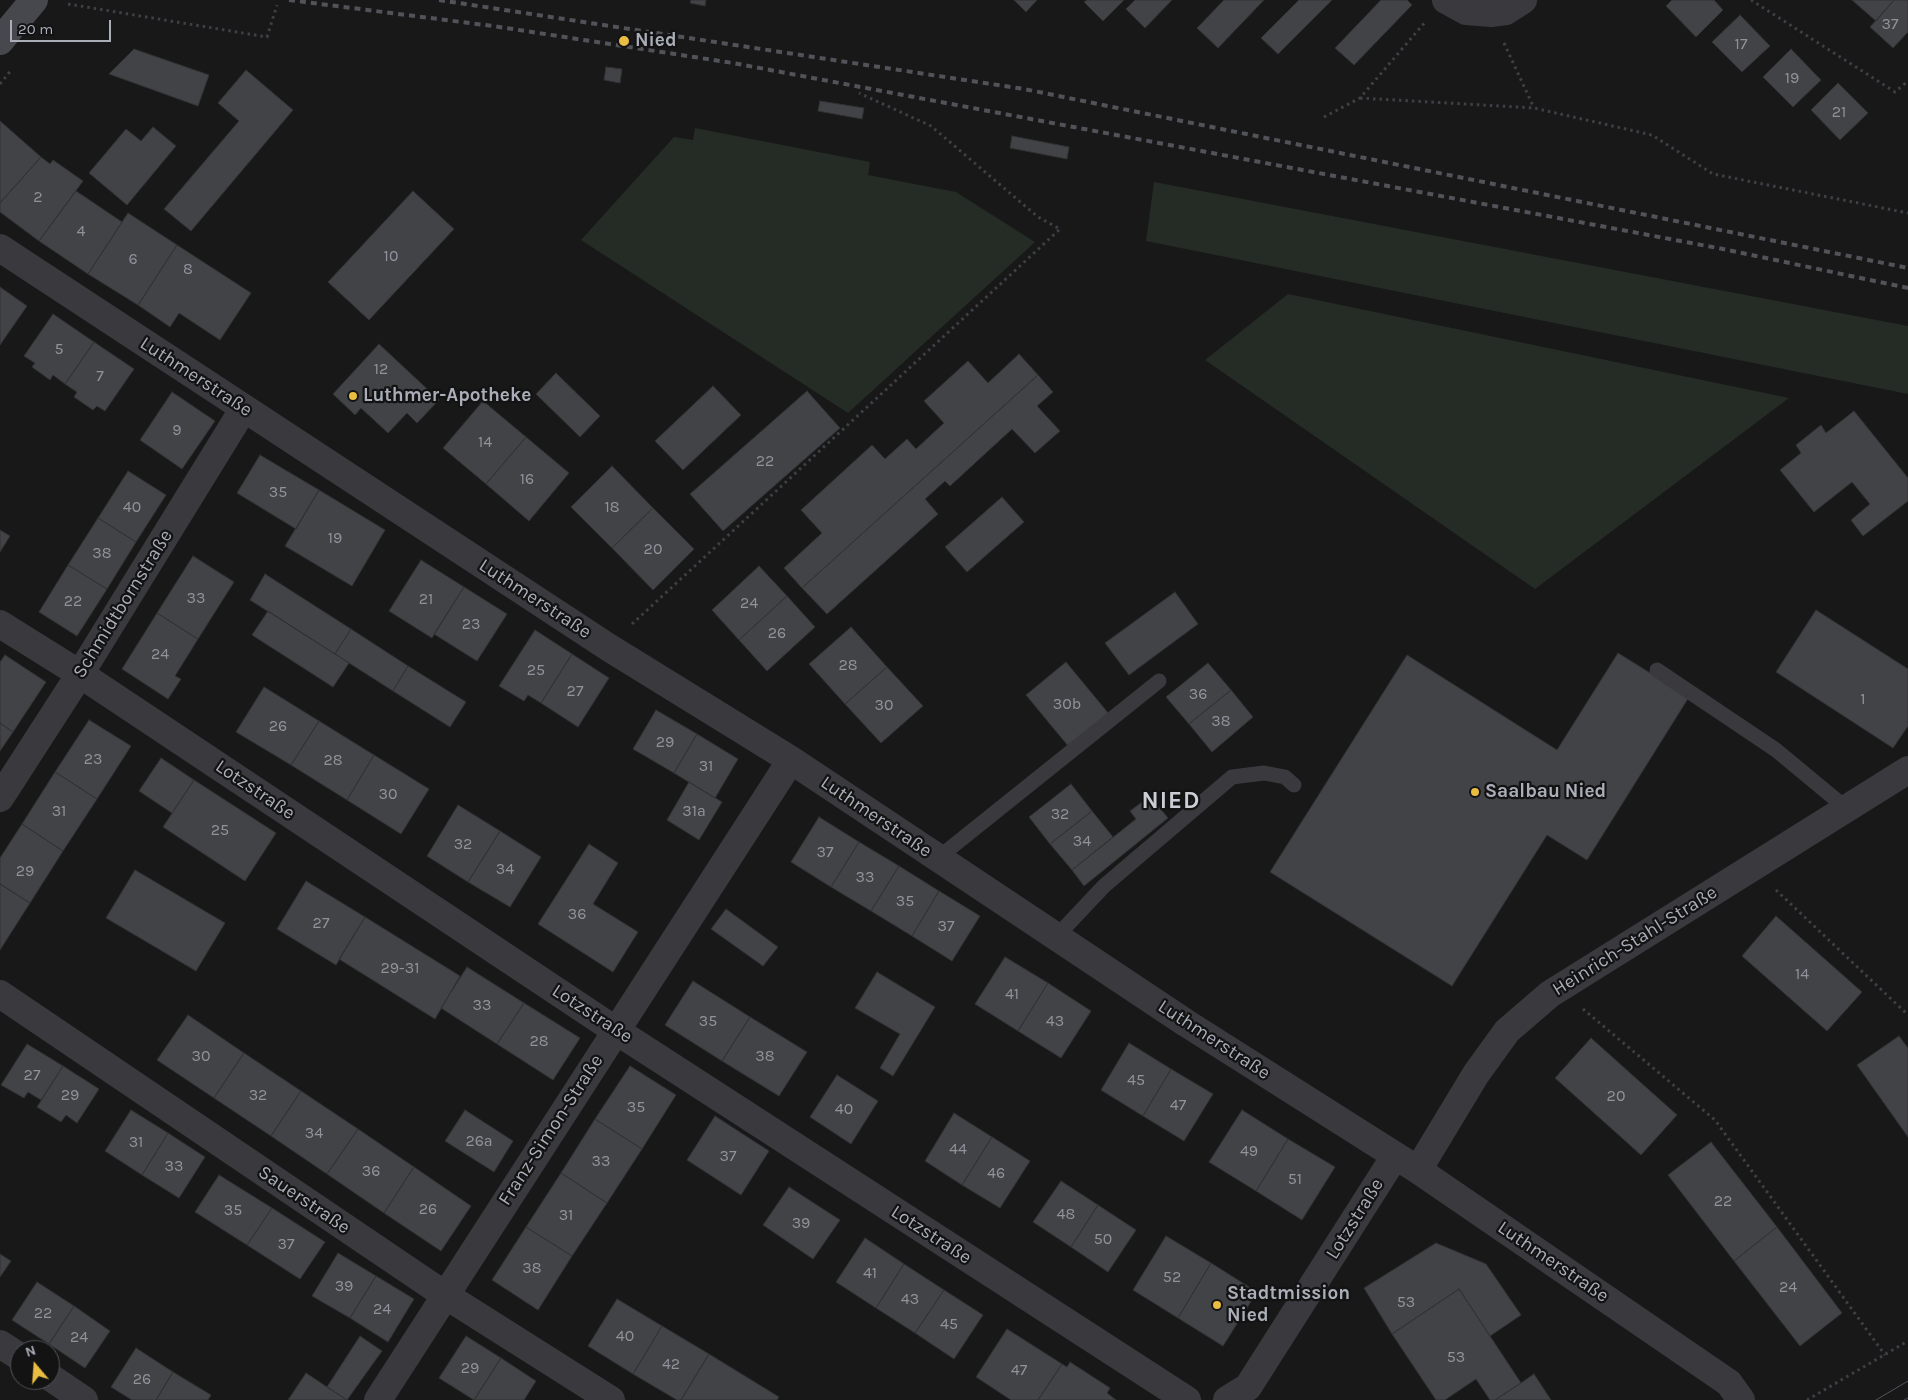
<!DOCTYPE html>
<html>
<head>
<meta charset="utf-8">
<style>
  body { margin:0 }
  #map { position:relative; width:1908px; height:1400px; overflow:hidden; background:#181819; font-family:Karla,sans-serif }
  canvas { display:block }
  .north { position:absolute; left:10px; top:1340px; width:50px; height:50px; box-sizing:border-box; background:#131314; border:1px solid #4f5156; border-radius:50%; rotate:342deg; font-size:14px; font-weight:700; line-height:20px; text-align:center; color:#aaaeb8 }
  .north::after { content:''; display:block; margin:auto; width:18px; height:22px; background:#e8bd41; clip-path:polygon(50% 0,100% 100%,50% 72%,0 100%) }
  .scale { position:absolute; left:10px; top:20px; width:101px; height:22px; box-sizing:border-box; border:2px solid #aaaeb8; border-top:0; padding-left:6px; font-size:15px; line-height:18px; white-space:nowrap; color:#aaaeb8; -webkit-text-stroke:4px #131314; paint-order:stroke }
</style>
</head>
<body>
<div id="map">
<canvas width="1908" height="1400"></canvas>
<div class="north">N</div>
<div class="scale">20 m</div>
</div>
<script>
const ctx = document.querySelector('canvas').getContext('2d');
ctx.lineJoin = 'round';
function fillPath(path, color) { ctx.fillStyle = color; ctx.fill(path, 'evenodd'); }
const shape = rows => new Path2D(rows.map(r => 'M' + r).join(''));
function trace(path, color, width, dash) { ctx.strokeStyle = color; ctx.lineWidth = width; ctx.lineCap = dash ? 'butt' : 'round'; ctx.setLineDash(dash || []); ctx.stroke(path); }
function label(font, color, halo, rows, align = 'center') {
  ctx.font = font + ' Karla,sans-serif'; ctx.lineWidth = 4.5; ctx.setLineDash([]); ctx.textBaseline = 'middle'; ctx.strokeStyle = halo; ctx.fillStyle = color; for (const [text, x, y, turn = 0] of rows) {
    ctx.save(); ctx.translate(x, y); ctx.rotate((+turn || 0) * Math.PI / 180); ctx.textAlign = isNaN(turn) ? turn : align; if (halo) ctx.strokeText(text, 0, 0); ctx.fillText(text, 0, 0); ctx.restore();
  }
}
const green = shape([
  [695,128,870,162,868,175,956,192,1035,242,848,413,581,240,674,137,693,140],
  [1154,182,1908,326,1908,394,1146,241],
  [1288,294,1789,398,1535,589,1205,360]
]);
const building = shape([
  [691,0,706,0,705,6,690,3,691,0],
  [1014,0,1037,0,1026,12,1014,0],
  [1087,0,1124,0,1103,21,1084,2,1087,0],
  [1135,0,1172,0,1145,28,1126,9,1135,0],
  [1224,0,1264,0,1218,48,1197,28,1224,0],
  [1299,0,1332,0,1278,54,1261,38,1299,0],
  [1381,0,1407,0,1412,5,1354,65,1335,48,1381,0],
  [1672,0,1714,0,1723,10,1696,37,1666,6,1672,0],
  [1852,0,1894,0,1876,21,1852,0],
  [1894,0,1908,0,1908,32,1893,48,1870,27,1894,0],
  [1740,15,1770,46,1742,72,1712,42,1740,15],
  [134,49,209,75,198,106,109,74,134,49],
  [1791,49,1821,80,1793,107,1763,77,1791,49],
  [606,67,622,69,620,83,604,80,606,67],
  [246,70,293,110,191,231,164,209,239,121,218,103,246,70],
  [1838,83,1868,113,1840,140,1811,110,1838,83],
  [820,101,864,108,862,119,818,111,820,101],
  [0,121,41,157,0,203,0,121],
  [153,127,176,146,127,205,89,173,126,129,141,141,153,127],
  [1012,136,1069,147,1067,159,1010,148,1012,136],
  [41,157,50,164,53,160,83,181,39,241,0,212,0,203,41,157],
  [76,191,122,222,88,274,39,241,76,191],
  [413,191,454,229,369,320,328,282,413,191],
  [128,213,177,245,138,305,88,274,128,213],
  [177,245,251,293,220,340,179,313,170,327,138,305,177,245],
  [0,287,27,306,0,345,0,287],
  [53,314,94,342,65,384,53,375,50,380,32,367,35,363,24,356,53,314],
  [94,342,134,369,105,411,97,406,93,410,74,397,77,392,65,384,94,342],
  [379,344,439,400,417,423,407,413,388,433,361,408,355,415,333,394,379,344],
  [1019,354,1038,375,802,588,784,568,822,533,801,510,872,445,885,459,907,439,916,449,944,423,924,401,968,361,988,383,1019,354],
  [556,373,600,416,580,437,536,394,556,373],
  [1038,375,1053,392,1037,406,1060,431,1035,453,1012,429,950,486,945,481,925,499,938,514,827,614,802,588,1038,375],
  [713,386,741,415,683,470,655,441,713,386],
  [807,391,840,428,723,531,690,494,807,391],
  [172,392,215,421,182,469,140,440,172,392],
  [483,401,526,437,486,484,443,448,483,401],
  [1854,411,1908,478,1908,501,1863,536,1851,520,1870,504,1852,482,1814,512,1780,470,1801,453,1796,445,1821,425,1826,433,1854,411],
  [526,437,569,473,529,521,486,484,526,437],
  [260,455,319,490,296,529,237,493,260,455],
  [612,466,653,508,612,548,571,507,612,466],
  [128,471,166,495,136,542,98,518,128,471],
  [319,490,385,530,352,586,285,546,319,490],
  [1002,497,1024,522,967,572,945,547,1002,497],
  [653,508,694,549,653,590,612,548,653,508],
  [98,518,136,542,107,589,68,565,98,518],
  [0,530,10,536,0,552,0,530],
  [193,556,234,582,198,639,157,613,193,556],
  [421,560,464,587,432,638,389,611,421,560],
  [68,565,107,589,77,636,39,612,68,565],
  [759,566,787,596,739,640,712,610,759,566],
  [265,574,351,629,335,654,250,600,265,574],
  [464,587,507,614,477,661,434,634,464,587],
  [1175,592,1198,624,1129,675,1105,643,1175,592],
  [787,596,815,627,767,671,739,640,787,596],
  [1816,610,1908,669,1908,726,1893,748,1776,672,1816,610],
  [268,611,349,663,333,687,252,635,268,611],
  [157,613,198,639,175,676,181,679,168,699,122,669,157,613],
  [851,627,887,667,845,704,809,664,851,627],
  [351,629,408,666,393,691,335,654,351,629],
  [535,630,572,654,541,703,528,695,524,701,499,686,535,630],
  [1618,653,1689,697,1587,860,1547,835,1452,986,1270,872,1407,655,1557,750,1618,653],
  [572,654,609,678,578,727,541,703,572,654],
  [5,655,46,682,13,732,0,723,0,662,5,655],
  [1066,662,1109,714,1069,747,1026,695,1066,662],
  [1208,663,1231,690,1189,724,1166,697,1208,663],
  [408,666,466,702,450,727,393,691,408,666],
  [887,667,923,706,881,743,845,704,887,667],
  [264,687,319,721,291,765,236,732,264,687],
  [1231,690,1253,717,1212,752,1189,724,1231,690],
  [656,710,697,734,674,773,633,749,656,710],
  [89,720,131,746,97,799,55,772,89,720],
  [319,721,374,755,347,800,291,765,319,721],
  [0,723,13,732,0,751,0,723],
  [697,734,738,759,715,798,674,773,697,734],
  [374,755,429,789,401,834,347,800,374,755],
  [161,758,194,780,172,813,139,791,161,758],
  [55,772,97,799,63,851,22,824,55,772],
  [194,780,276,833,245,881,163,827,194,780],
  [689,782,722,802,699,840,667,820,689,782],
  [1071,784,1092,811,1050,844,1029,817,1071,784],
  [1150,796,1168,818,1084,886,1072,870,1136,819,1130,811,1150,796],
  [458,805,500,831,468,882,427,856,458,805],
  [1092,811,1113,837,1072,870,1050,844,1092,811],
  [819,817,859,842,831,887,791,862,819,817],
  [22,824,63,851,30,903,0,884,0,858,22,824],
  [500,831,541,857,510,907,468,882,500,831],
  [859,842,899,866,871,911,831,887,859,842],
  [589,844,618,863,593,904,638,932,613,972,538,924,589,844],
  [899,866,939,891,912,936,871,911,899,866],
  [135,870,225,923,196,971,106,918,135,870],
  [306,881,365,917,336,965,277,929,306,881],
  [0,884,30,903,0,950,0,884],
  [939,891,980,916,952,961,912,936,939,891],
  [726,909,778,947,763,966,711,929,726,909],
  [1776,916,1862,992,1827,1031,1742,956,1776,916],
  [365,917,460,976,435,1019,339,959,365,917],
  [1005,957,1048,983,1018,1031,975,1004,1005,957],
  [467,967,524,1003,497,1044,441,1008,467,967],
  [877,972,935,1007,893,1076,880,1068,900,1034,855,1008,877,972],
  [693,981,750,1017,722,1061,665,1025,693,981],
  [1048,983,1091,1011,1061,1058,1018,1031,1048,983],
  [524,1003,580,1038,553,1080,497,1044,524,1003],
  [188,1015,244,1053,214,1098,157,1060,188,1015],
  [750,1017,807,1052,779,1096,722,1061,750,1017],
  [1899,1036,1908,1048,1908,1137,1857,1065,1899,1036],
  [1591,1038,1677,1115,1641,1155,1555,1078,1591,1038],
  [1129,1043,1171,1069,1143,1116,1101,1090,1129,1043],
  [27,1044,63,1066,41,1100,28,1092,24,1098,1,1085,27,1044],
  [244,1053,301,1091,271,1136,214,1098,244,1053],
  [63,1066,99,1089,77,1123,66,1115,61,1122,37,1107,63,1066],
  [630,1066,676,1095,642,1149,595,1119,630,1066],
  [1171,1069,1213,1094,1184,1141,1143,1116,1171,1069],
  [837,1075,878,1101,851,1144,810,1117,837,1075],
  [301,1091,358,1129,327,1174,271,1136,301,1091],
  [131,1110,168,1133,142,1175,105,1151,131,1110],
  [465,1110,513,1141,494,1172,445,1141,465,1110],
  [1242,1110,1288,1139,1256,1191,1209,1162,1242,1110],
  [954,1113,992,1137,962,1185,925,1161,954,1113],
  [715,1116,769,1151,741,1195,687,1160,715,1116],
  [595,1119,642,1149,607,1203,561,1173,595,1119],
  [358,1129,414,1167,384,1213,327,1174,358,1129],
  [168,1133,205,1157,179,1198,142,1175,168,1133],
  [992,1137,1030,1161,1000,1208,962,1185,992,1137],
  [1288,1139,1335,1167,1302,1220,1256,1191,1288,1139],
  [1711,1142,1777,1227,1734,1261,1668,1175,1711,1142],
  [414,1167,471,1206,441,1251,384,1213,414,1167],
  [561,1173,607,1203,572,1256,526,1227,561,1173],
  [219,1175,272,1208,247,1245,195,1212,219,1175],
  [1061,1181,1098,1205,1071,1247,1033,1222,1061,1181],
  [789,1187,840,1220,813,1259,763,1225,789,1187],
  [1098,1205,1136,1230,1108,1272,1071,1247,1098,1205],
  [272,1208,325,1242,300,1279,247,1245,272,1208],
  [526,1227,572,1256,538,1310,492,1280,526,1227],
  [1777,1227,1842,1313,1800,1346,1734,1261,1777,1227],
  [1166,1236,1211,1263,1178,1318,1133,1290,1166,1236],
  [865,1238,904,1264,876,1308,836,1282,865,1238],
  [1436,1243,1486,1264,1521,1315,1490,1336,1459,1289,1392,1334,1364,1288,1436,1243],
  [338,1253,376,1276,350,1318,312,1296,338,1253],
  [0,1254,11,1261,0,1277,0,1254],
  [1211,1263,1257,1292,1223,1346,1178,1318,1211,1263],
  [904,1264,944,1290,915,1333,876,1308,904,1264],
  [376,1276,414,1299,388,1342,350,1318,376,1276],
  [37,1282,74,1306,49,1344,12,1320,37,1282],
  [1459,1289,1521,1383,1495,1400,1490,1400,1476,1379,1445,1400,1436,1400,1392,1334,1459,1289],
  [944,1290,983,1315,954,1359,915,1333,944,1290],
  [617,1299,662,1326,633,1374,588,1346,617,1299],
  [74,1306,110,1331,85,1368,49,1344,74,1306],
  [662,1326,709,1354,681,1400,677,1400,633,1374,662,1326],
  [1007,1329,1062,1364,1038,1400,1011,1400,976,1377,1007,1329],
  [360,1336,382,1351,347,1400,327,1387,360,1336],
  [466,1336,501,1358,474,1400,439,1378,466,1336],
  [136,1348,173,1372,156,1400,132,1400,111,1387,136,1348],
  [709,1354,779,1397,777,1400,681,1400,709,1354],
  [501,1358,536,1381,524,1400,474,1400,501,1358],
  [1070,1362,1110,1388,1107,1393,1116,1400,1038,1400,1062,1364,1067,1367,1070,1362],
  [173,1372,211,1395,208,1400,156,1400,173,1372],
  [306,1373,327,1387,347,1400,288,1400,306,1373],
  [1534,1374,1551,1400,1495,1400,1521,1383,1534,1374]
]);
const path = shape([
  [1751,0,1895,92,1908,81],
  [68,4,267,37,277,5],
  [1504,43,1534,108],
  [0,84,12,69],
  [1360,98,1534,108,1652,135,1713,174,1908,213],
  [1324,117,1360,98,1426,21],
  [632,624,1060,229,1038,217,931,126,859,93],
  [1776,890,1908,1015],
  [1583,1009,1715,1120,1885,1355],
  [1807,1400,1908,1341]
]);
const lane = shape([
  [1657,670,1776,750,1846,808],
  [938,858,1159,681],
  [1056,937,1104,886,1232,777,1264,773,1285,777,1294,785]
]);
const street = shape([
  [1446,0,1466,11,1491,13,1506,11,1523,0],
  [0,248,608,647,791,760,1186,1023,1418,1170,1729,1383,1741,1400],
  [0,624,80,674,615,1030,1187,1400],
  [0,798,80,674,244,408],
  [0,994,445,1295,611,1400],
  [1418,1170,1476,1074,1507,1031,1550,994,1908,770],
  [0,1344,20,1357],
  [50,1377,84,1400],
  [378,1400,791,760],
  [1227,1400,1248,1387,1395,1156]
]);
const secondary = shape([
  [0,41,34,0]
]);
const tram = shape([
  [1876,1400,1908,1381],
  [1904,1400,1908,1398]
]);
const rail = shape([
  [289,0,493,26,733,63,1723,249,1908,288],
  [439,0,1024,89,1908,268]
]);
const markers = [
  [624,41,6,"#e8bd41"],
  [353,396,5,"#e8bd41"],
  [1475,792,5,"#e8bd41"],
  [1217,1305,5,"#e8bd41"]
];
const numberNames = [
  ["37",1890,24],
  ["17",1741,44],
  ["19",1792,78],
  ["21",1839,112],
  ["2",38,197],
  ["4",81,231],
  ["10",391,256],
  ["6",133,259],
  ["8",188,269],
  ["5",59,349],
  ["12",381,369],
  ["7",100,376],
  ["9",177,430],
  ["14",485,442],
  ["22",765,461],
  ["16",527,479],
  ["35",278,492],
  ["40",132,507],
  ["18",612,507],
  ["19",335,538],
  ["20",653,549],
  ["38",102,553],
  ["33",196,598],
  ["21",426,599],
  ["22",73,601],
  ["24",749,603],
  ["23",471,624],
  ["26",777,633],
  ["24",160,654],
  ["28",848,665],
  ["25",536,670],
  ["27",575,691],
  ["36",1198,694],
  ["1",1863,699],
  ["30b",1067,704],
  ["30",884,705],
  ["38",1221,721],
  ["26",278,726],
  ["29",665,742],
  ["23",93,759],
  ["28",333,760],
  ["31",706,766],
  ["30",388,794],
  ["31",59,811],
  ["31a",694,811],
  ["32",1060,814],
  ["25",220,830],
  ["34",1082,841],
  ["32",463,844],
  ["37",825,852],
  ["34",505,869],
  ["29",25,871],
  ["33",865,877],
  ["35",905,901],
  ["36",577,914],
  ["27",321,923],
  ["37",946,926],
  ["29-31",400,968],
  ["14",1802,974],
  ["41",1012,994],
  ["33",482,1005],
  ["35",708,1021],
  ["43",1055,1021],
  ["28",539,1041],
  ["30",201,1056],
  ["38",765,1056],
  ["27",32,1075],
  ["45",1136,1080],
  ["29",70,1095],
  ["32",258,1095],
  ["20",1616,1096],
  ["47",1178,1105],
  ["35",636,1107],
  ["40",844,1109],
  ["34",314,1133],
  ["26a",479,1141],
  ["31",136,1142],
  ["44",958,1149],
  ["49",1249,1151],
  ["37",728,1156],
  ["33",601,1161],
  ["33",174,1166],
  ["36",371,1171],
  ["46",996,1173],
  ["51",1295,1179],
  ["22",1723,1201],
  ["26",428,1209],
  ["35",233,1210],
  ["48",1066,1214],
  ["31",566,1215],
  ["39",801,1223],
  ["50",1103,1239],
  ["37",286,1244],
  ["38",532,1268],
  ["41",870,1273],
  ["52",1172,1277],
  ["39",344,1286],
  ["24",1788,1287],
  ["43",910,1299],
  ["53",1406,1302],
  ["24",382,1309],
  ["22",43,1313],
  ["45",949,1324],
  ["40",625,1336],
  ["24",79,1337],
  ["53",1456,1357],
  ["42",671,1364],
  ["29",470,1368],
  ["47",1019,1370],
  ["26",142,1379]
];
const poiNames = [
  ["Nied",635,41],
  ["Luthmer-Apotheke",363,396],
  ["Saalbau Nied",1485,792],
  ["Stadtmission",1227,1294],
  ["Nied",1227,1316]
];
const streetNames = [
  ["Luthmerstraße",196,377,33],
  ["Luthmerstraße",535,599,33],
  ["Schmidtbornstraße",123,604,-58],
  ["Lotzstraße",255,790,34],
  ["Luthmerstraße",876,817,34],
  ["Heinrich-Stahl-Straße",1635,941,-32],
  ["Lotzstraße",592,1014,33],
  ["Luthmerstraße",1214,1040,33],
  ["Franz-Simon-Straße",551,1130,-57],
  ["Sauerstraße",304,1200,34],
  ["Lotzstraße",1355,1219,-58],
  ["Lotzstraße",931,1235,33],
  ["Luthmerstraße",1553,1262,34]
];
const districtNames = [
  ["NIED",1171,801]
];
fillPath(green, '#242c25');
fillPath(building, '#424346');
trace(building, '#323235', 1);
trace(path, '#3f4045', 3, [2.5, 4]);
trace(lane, '#39393e', 15);
trace(street, '#39393e', 28);
trace(secondary, '#47484e', 28);
trace(tram, '#525359', 1);
trace(rail, '#525359', 4, [6, 5]);
for (const [x, y, r, color] of markers) { const dot = new Path2D(); dot.arc(x, y, r, 0, 2 * Math.PI); ctx.fillStyle = color; ctx.fill(dot); trace(dot, '#131314', 2); }
label('16px', '#90939c', null, numberNames);
label('bold 19px', '#aaaeb8', '#131314', poiNames, 'left');
label('19px', '#aaaeb8', '#131314', streetNames);
ctx.letterSpacing = '1px';
label('bold 24px', '#cbcdd5', '#131314', districtNames);
ctx.letterSpacing = '0px';
</script>
</body>
</html>
